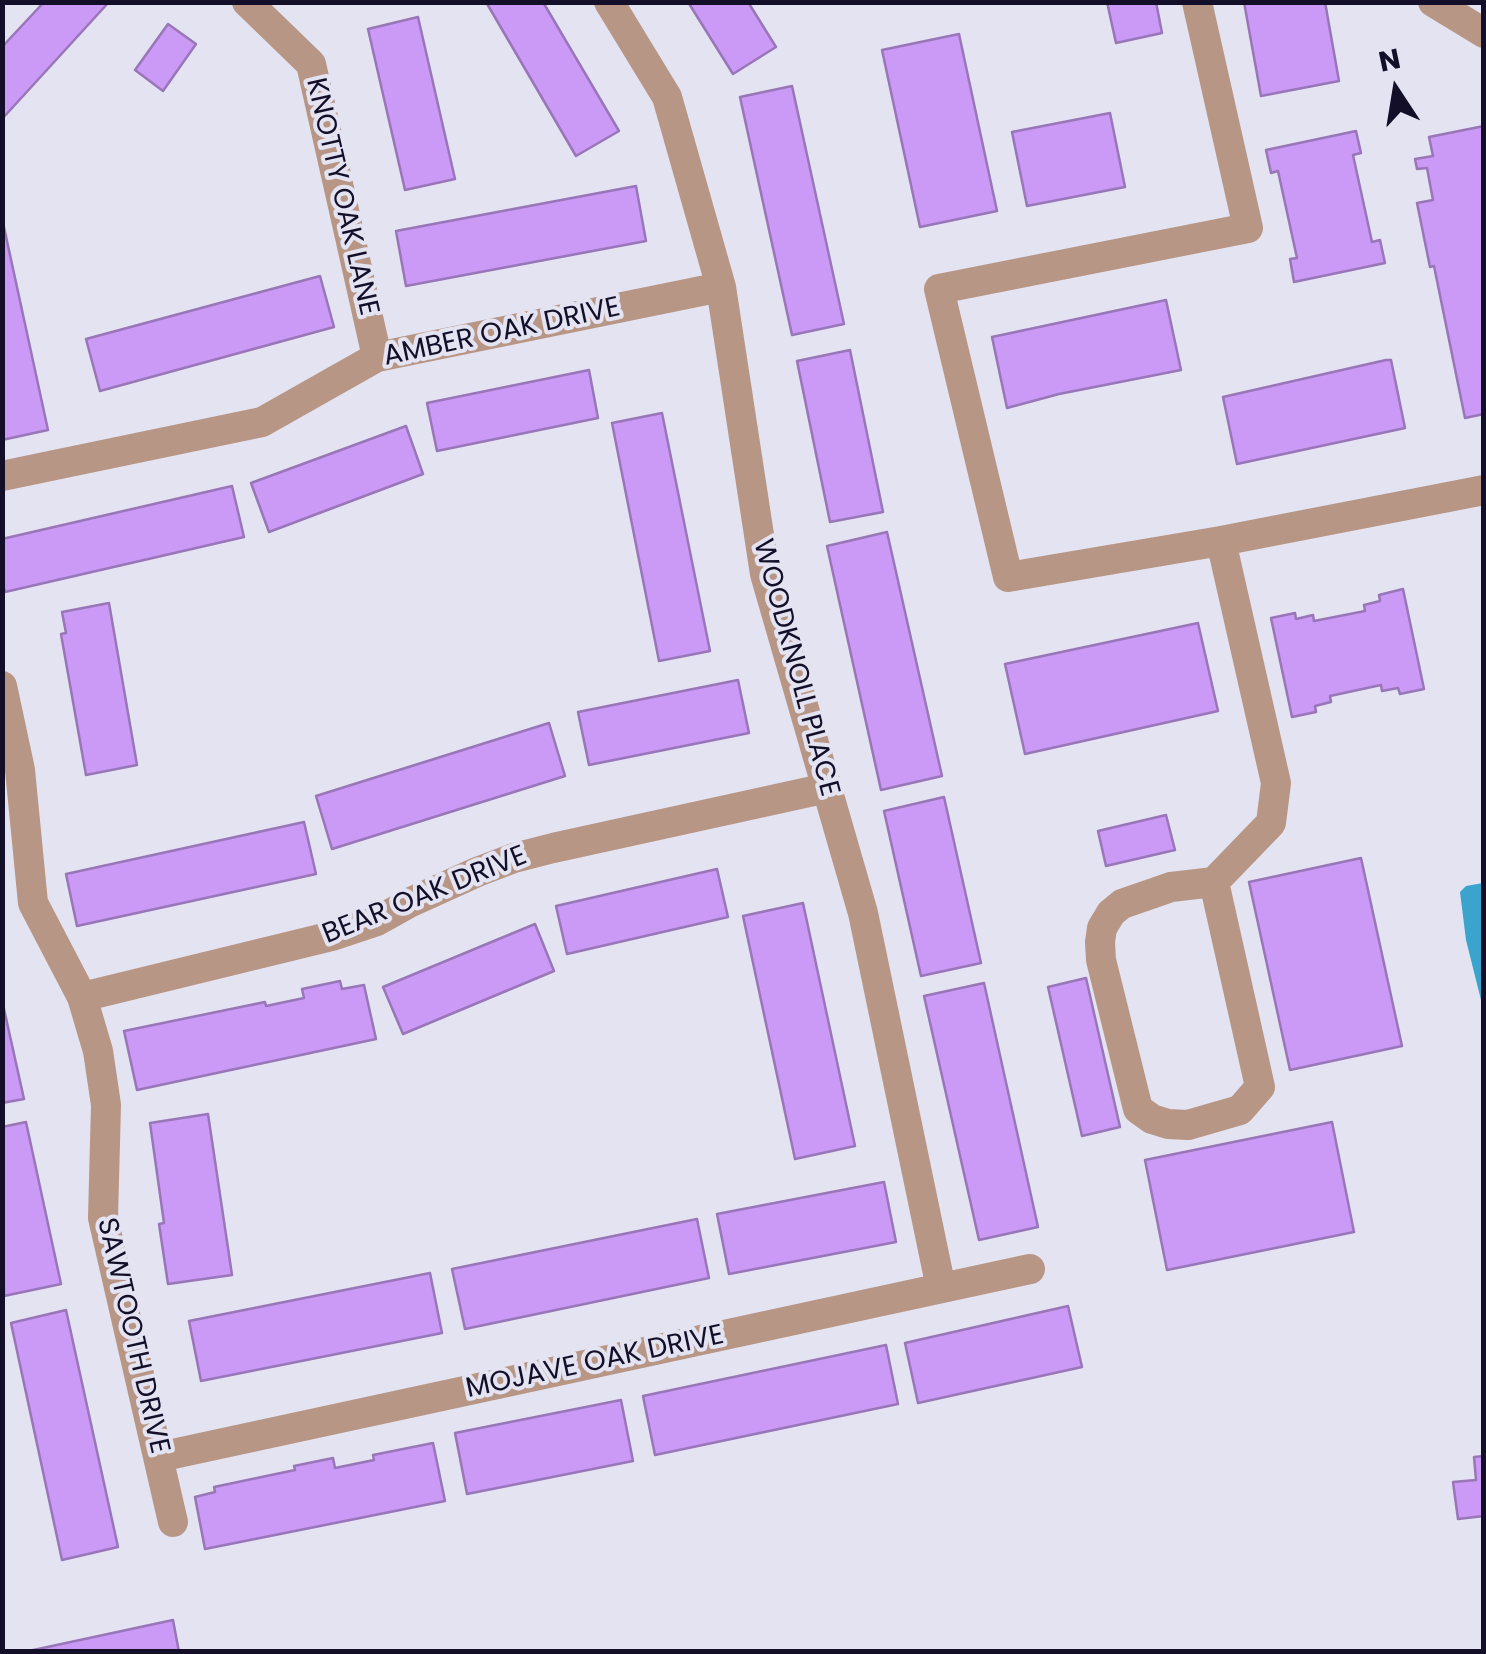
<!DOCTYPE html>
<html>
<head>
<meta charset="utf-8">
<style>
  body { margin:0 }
  #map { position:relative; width:1486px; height:1654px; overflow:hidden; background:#e3e3f2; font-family:Poppins,sans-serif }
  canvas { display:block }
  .frame { position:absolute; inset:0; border:5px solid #130f29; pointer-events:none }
  .north { position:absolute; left:1346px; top:40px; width:100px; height:100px; -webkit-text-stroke:8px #e3e3f2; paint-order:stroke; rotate:348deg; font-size:28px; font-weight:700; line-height:40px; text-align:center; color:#130f29 }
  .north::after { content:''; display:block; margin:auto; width:35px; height:45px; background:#130f29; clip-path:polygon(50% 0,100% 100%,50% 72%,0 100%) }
</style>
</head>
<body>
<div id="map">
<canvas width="1486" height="1654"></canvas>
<div class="frame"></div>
<div class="north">N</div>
</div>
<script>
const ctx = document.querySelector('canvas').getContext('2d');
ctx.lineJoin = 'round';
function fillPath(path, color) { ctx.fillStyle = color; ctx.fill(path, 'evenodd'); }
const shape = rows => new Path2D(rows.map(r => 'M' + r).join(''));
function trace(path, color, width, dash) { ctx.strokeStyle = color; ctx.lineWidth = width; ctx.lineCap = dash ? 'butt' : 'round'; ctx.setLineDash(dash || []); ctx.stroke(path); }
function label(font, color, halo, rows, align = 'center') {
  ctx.font = font + ' Poppins,sans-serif'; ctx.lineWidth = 8; ctx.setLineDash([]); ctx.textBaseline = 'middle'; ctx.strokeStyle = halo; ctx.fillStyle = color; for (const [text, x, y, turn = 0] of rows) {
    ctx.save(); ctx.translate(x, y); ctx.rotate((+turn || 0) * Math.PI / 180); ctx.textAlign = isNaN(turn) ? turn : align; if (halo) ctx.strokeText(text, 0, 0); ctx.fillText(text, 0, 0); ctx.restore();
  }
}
const water = shape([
  [1483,883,1484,883,1483,1008,1466,940,1460,892,1466,886]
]);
const building = shape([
  [44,2,109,2,2,119,2,47,44,2],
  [486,2,543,2,619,131,576,156,486,2],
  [688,2,748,2,776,47,733,74,688,2],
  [1107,2,1156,2,1162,33,1116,43,1107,2],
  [1244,2,1325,2,1339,81,1261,96,1244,2],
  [418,17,455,179,405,190,368,29,418,17],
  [168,24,196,44,163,91,135,70,168,24],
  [959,34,997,211,920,227,882,50,959,34],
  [792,86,844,324,792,335,740,97,792,86],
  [1110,113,1125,187,1027,206,1012,132,1110,113],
  [1484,126,1484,414,1465,418,1434,266,1430,267,1417,203,1433,200,1427,168,1417,169,1415,159,1433,156,1429,137,1484,126],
  [1356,131,1361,153,1353,155,1372,242,1380,240,1385,263,1294,282,1290,259,1297,258,1278,171,1271,173,1266,150,1356,131],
  [636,186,646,241,406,286,396,231,636,186],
  [2,218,48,430,2,440,2,218],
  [320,276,334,327,100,391,86,339,320,276],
  [1166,300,1181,370,1059,394,1007,408,992,337,1166,300],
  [850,350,883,512,830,522,797,361,850,350],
  [1386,360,1391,360,1405,428,1237,464,1223,397,1386,360],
  [589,370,598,418,437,451,427,403,589,370],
  [662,413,710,651,659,661,612,423,662,413],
  [406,426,423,474,269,532,251,483,406,426],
  [232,486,244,537,5,592,2,580,2,539,232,486],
  [887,532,942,776,881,790,827,546,887,532],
  [1403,589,1424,689,1400,694,1398,688,1382,691,1381,685,1330,696,1331,702,1315,706,1316,712,1292,717,1271,618,1295,613,1296,619,1313,615,1314,621,1365,611,1364,605,1380,601,1379,595,1403,589],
  [109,603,137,765,86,775,61,634,66,633,62,612,109,603],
  [1198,623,1218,711,1025,754,1005,664,1198,623],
  [738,680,749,733,589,765,578,712,738,680],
  [549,723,565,776,332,849,316,796,549,723],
  [944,797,981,963,921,976,884,811,944,797],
  [1166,815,1175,850,1106,866,1098,831,1166,815],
  [304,822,316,874,77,926,66,874,304,822],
  [1361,858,1402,1046,1290,1070,1249,882,1361,858],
  [717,869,728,917,567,954,556,906,717,869],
  [803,903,855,1146,795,1159,743,916,803,903],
  [535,924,554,971,403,1034,383,987,535,924],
  [1086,978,1120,1127,1082,1136,1048,987,1086,978],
  [340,981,342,989,364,985,376,1039,137,1090,124,1031,265,1002,266,1006,304,998,302,989,340,981],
  [984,983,1038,1227,979,1240,924,996,984,983],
  [2,1000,24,1099,2,1103,2,1000],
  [208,1114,232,1275,168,1284,159,1224,164,1223,150,1123,208,1114],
  [26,1122,61,1284,4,1296,2,1127,26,1122],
  [1332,1122,1354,1232,1167,1270,1145,1160,1332,1122],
  [884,1182,896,1242,729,1274,717,1214,884,1182],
  [697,1219,709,1278,465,1329,452,1269,697,1219],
  [430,1273,442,1333,201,1381,189,1321,430,1273],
  [1068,1306,1082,1367,918,1403,905,1343,1068,1306],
  [66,1310,118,1547,62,1560,11,1323,66,1310],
  [886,1345,898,1404,655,1455,643,1396,886,1345],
  [621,1400,633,1461,467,1494,455,1433,621,1400],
  [433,1443,445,1501,205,1549,195,1497,215,1492,214,1487,295,1470,294,1466,333,1458,335,1468,374,1460,373,1455,433,1443],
  [1484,1456,1484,1516,1458,1519,1453,1482,1476,1480,1474,1457,1484,1456],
  [173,1620,179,1652,24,1652,173,1620]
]);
const street = shape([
  [247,2,311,64,377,357],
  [609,2,667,97,721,287,765,574,863,913,941,1288],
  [1197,2,1248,228,939,289,1008,577,1221,541,1484,490],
  [1433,2,1484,33],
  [2,476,262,422,377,357,721,287],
  [2,686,20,770,33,903,82,997,98,1051,106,1105,103,1218,173,1522],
  [1214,882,1171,887,1122,904,1111,913,1102,928,1100,942,1101,960,1138,1109,1152,1119,1168,1124,1188,1125,1240,1110,1260,1087,1214,882,1271,823,1276,783,1221,541],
  [82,997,332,936,377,921,411,902,477,872,514,858,553,848,827,788],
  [159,1457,1030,1269]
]);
const streetNames = [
  ["KNOTTY OAK LANE",341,197,77],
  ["AMBER OAK DRIVE",502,333,-12],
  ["WOODKNOLL PLACE",795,668,75],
  ["BEAR OAK DRIVE",425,896,-22],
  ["SAWTOOTH DRIVE",132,1336,77],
  ["MOJAVE OAK DRIVE",595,1363,-12]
];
fillPath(water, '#3ba4cc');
fillPath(building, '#cb99f6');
trace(building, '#9976b8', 2.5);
trace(street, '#b89685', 30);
label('28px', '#130f29', '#e3e3f2', streetNames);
</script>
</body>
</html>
